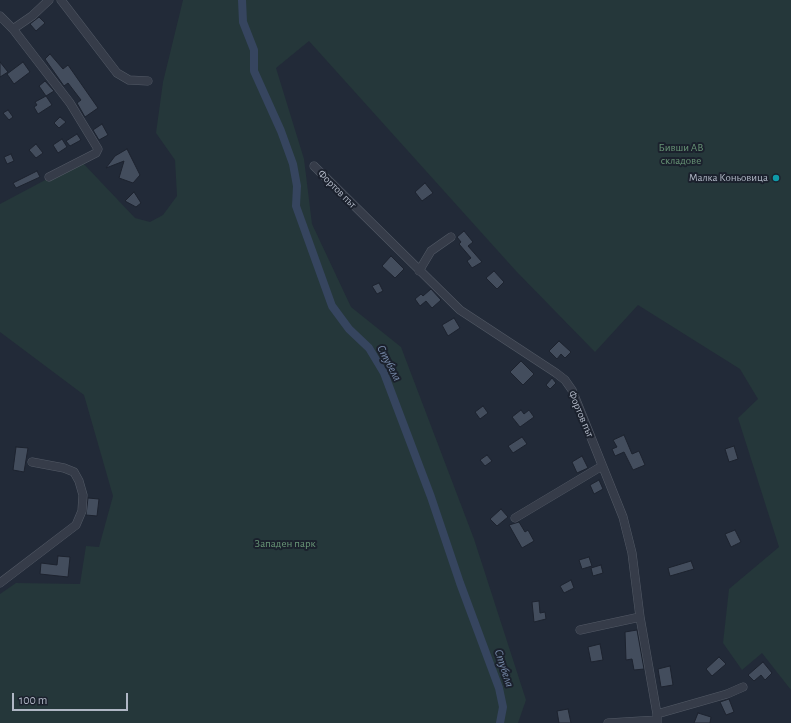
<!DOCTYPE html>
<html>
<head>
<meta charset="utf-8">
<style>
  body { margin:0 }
  #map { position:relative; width:791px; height:723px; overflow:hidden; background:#222a38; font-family:"Alegreya Sans",sans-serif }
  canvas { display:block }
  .scale { position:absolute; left:12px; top:693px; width:116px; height:18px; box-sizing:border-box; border:2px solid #b0b7c5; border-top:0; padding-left:5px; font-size:12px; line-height:14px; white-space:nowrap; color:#b0b7c5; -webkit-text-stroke:3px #1b212d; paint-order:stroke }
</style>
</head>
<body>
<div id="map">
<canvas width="791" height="723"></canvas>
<div class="scale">100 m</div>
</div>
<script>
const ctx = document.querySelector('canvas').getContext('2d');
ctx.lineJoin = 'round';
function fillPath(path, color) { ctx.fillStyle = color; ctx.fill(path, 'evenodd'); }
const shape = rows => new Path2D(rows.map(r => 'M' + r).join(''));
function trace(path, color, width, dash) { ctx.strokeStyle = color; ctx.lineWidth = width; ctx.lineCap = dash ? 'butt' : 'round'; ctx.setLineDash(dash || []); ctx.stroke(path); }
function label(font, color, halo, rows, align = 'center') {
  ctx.font = font + ' "Alegreya Sans",sans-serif'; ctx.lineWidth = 4; ctx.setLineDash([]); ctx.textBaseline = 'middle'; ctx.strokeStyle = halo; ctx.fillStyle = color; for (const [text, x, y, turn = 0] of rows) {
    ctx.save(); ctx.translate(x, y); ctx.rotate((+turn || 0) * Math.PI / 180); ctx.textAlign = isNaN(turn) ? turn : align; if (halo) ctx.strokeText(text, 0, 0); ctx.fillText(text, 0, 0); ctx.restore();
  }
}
const green = shape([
  [183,0,791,0,791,690,762,653,742,670,723,643,729,589,779,547,738,418,758,399,740,369,638,305,595,352,516,271,309,41,276,68,304,159,312,224,351,307,401,347,474,539,526,700,518,723,0,723,0,594,16,583,80,584,86,546,99,547,113,496,84,395,0,332,0,204,81,161,135,218,150,222,163,215,177,196,175,160,156,133,163,82]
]);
const canal = shape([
  [242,0,243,22,254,50,254,71,281,131,293,164,297,186,296,206,332,306,349,329,369,348,384,373,431,497,460,583,499,688,503,707,500,723]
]);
const building = shape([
  [39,17,45,23,36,31,30,24,39,17],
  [50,54,63,69,68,65,98,108,85,117,77,103,81,100,68,83,64,86,45,59,50,54],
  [0,62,8,72,0,77,0,62],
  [23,62,30,72,14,84,7,74,23,62],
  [45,81,54,91,46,96,52,105,38,114,34,107,37,105,35,102,46,96,39,86,45,81],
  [8,110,13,117,9,120,3,113,8,110],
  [60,117,66,122,59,128,54,123,60,117],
  [102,124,108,135,99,140,93,130,102,124],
  [77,134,81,140,70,146,66,141,77,134],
  [62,139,67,147,58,153,53,145,62,139],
  [36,144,43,153,36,158,29,150,36,144],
  [127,149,140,175,133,183,119,178,124,161,106,168,115,156,127,149],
  [11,154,14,161,7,164,4,157,11,154],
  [37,171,40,177,16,188,13,183,37,171],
  [425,183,433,193,422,201,415,192,425,183],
  [134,192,141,203,136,207,125,201,134,192],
  [464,231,473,242,468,246,482,262,472,268,467,261,471,258,459,244,461,242,457,237,464,231],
  [391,256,404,269,395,278,382,266,391,256],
  [494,271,504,282,497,289,486,278,494,271],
  [379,283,383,291,377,294,372,286,379,283],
  [431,289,441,300,432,308,426,301,420,306,415,299,421,294,423,296,431,289],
  [454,318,460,328,448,336,442,325,454,318],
  [559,341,571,352,565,358,561,354,557,359,549,351,559,341],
  [521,361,534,374,523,385,510,372,521,361],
  [552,378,556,383,550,389,546,385,552,378],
  [483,406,488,413,480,419,475,412,483,406],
  [521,410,524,414,529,410,534,417,520,427,512,417,521,410],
  [624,435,632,454,639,451,645,465,633,470,624,452,615,456,612,449,617,447,613,440,624,435],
  [522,437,527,444,513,453,508,446,522,437],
  [734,446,738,459,729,462,725,449,734,446],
  [16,447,28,448,24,472,13,470,16,447],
  [487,455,492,461,485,466,480,460,487,455],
  [582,456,588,468,577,473,572,462,582,456],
  [599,480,603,489,594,494,590,485,599,480],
  [88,498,99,499,97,516,86,515,88,498],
  [501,509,508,517,497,526,490,519,501,509],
  [519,522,525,532,528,530,534,541,522,548,509,525,519,522],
  [735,530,741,542,731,547,725,534,735,530],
  [58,556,70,557,68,577,40,574,41,563,57,565,58,556],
  [589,557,592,566,582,569,579,560,589,557],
  [691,561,694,569,670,576,668,568,691,561],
  [601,565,603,573,593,576,591,568,601,565],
  [571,580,574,588,564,593,560,586,571,580],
  [539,601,540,613,545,612,546,619,534,622,532,602,539,601],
  [637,630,644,669,634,670,632,659,626,660,625,632,637,630],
  [600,644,603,660,591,662,588,647,600,644],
  [719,657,726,664,712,676,706,669,719,657],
  [763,662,772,673,765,680,761,675,754,681,748,675,763,662],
  [670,666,673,685,661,687,658,669,670,666],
  [729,699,734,712,726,715,720,702,729,699],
  [568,709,571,723,559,723,557,711,568,709],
  [698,713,711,717,710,723,694,723,698,713]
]);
const minor = shape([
  [61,0,117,73,129,80,148,81],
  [0,16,13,29,70,103,98,149,96,153,49,177],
  [13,29,32,16,49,0],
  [314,166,460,310,556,373,565,380,572,390,623,517,632,553,640,617,657,714,657,723],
  [419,271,431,251,451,237],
  [515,518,602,466],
  [0,583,76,525,82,511,83,495,79,481,74,472,64,468,32,462],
  [580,630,640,617],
  [657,714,727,694,743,687],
  [608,723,657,720]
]);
const markers = [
  [776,178,4,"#0f9aa8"]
];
const parkNames = [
  ["Бивши АВ",681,148],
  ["складове",681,161],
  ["Западен парк",285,544]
];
const poiNames = [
  ["Малка Коньовица",768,178]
];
const streetNames = [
  ["Фортов път",337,189,45],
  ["Фортов път",581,414,67]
];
const waterNames = [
  ["Стубела",389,363,62],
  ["Стубела",504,668,72]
];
fillPath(green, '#25373a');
trace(canal, '#36455f', 8);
fillPath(building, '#434d5d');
trace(building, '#1d232f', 1);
trace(minor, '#535a66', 9);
trace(minor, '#363c49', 8);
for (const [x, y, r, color] of markers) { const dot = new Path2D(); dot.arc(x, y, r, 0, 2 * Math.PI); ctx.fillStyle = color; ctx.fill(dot); trace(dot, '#1b212d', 1.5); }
label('11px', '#689576', '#1b212d', parkNames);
label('11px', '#b0b7c5', '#1b212d', poiNames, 'right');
label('11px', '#b0b7c5', '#1b212d', streetNames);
label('italic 12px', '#798cac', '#1b212d', waterNames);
</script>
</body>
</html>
